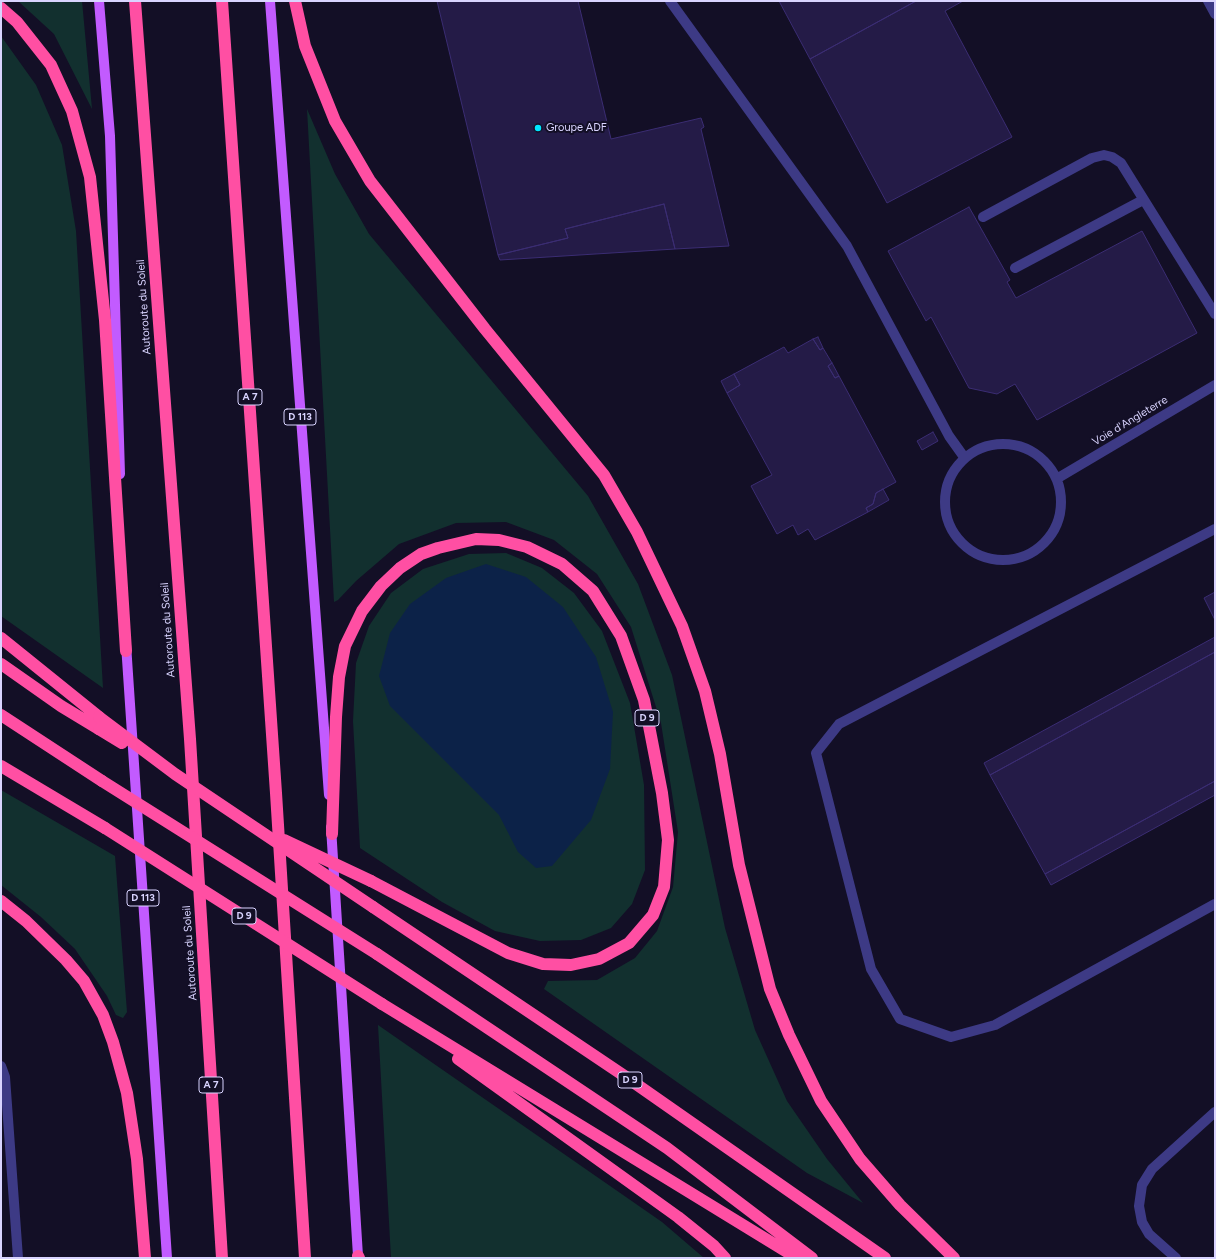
<!DOCTYPE html>
<html>
<head>
<meta charset="utf-8">
<style>
  body { margin:0 }
  #map { position:relative; width:1216px; height:1259px; overflow:hidden; background:#130f26; font-family:Figtree,sans-serif }
  canvas { display:block }
  .frame { position:absolute; inset:0; border:2px solid #d9d4ff; pointer-events:none }
</style>
</head>
<body>
<div id="map">
<canvas width="1216" height="1259"></canvas>
<div class="frame"></div>
</div>
<script>
const ctx = document.querySelector('canvas').getContext('2d');
ctx.lineJoin = 'round';
function fillPath(path, color) { ctx.fillStyle = color; ctx.fill(path, 'evenodd'); }
const shape = rows => new Path2D(rows.map(r => 'M' + r).join(''));
function trace(path, color, width, dash) { ctx.strokeStyle = color; ctx.lineWidth = width; ctx.lineCap = dash ? 'butt' : 'round'; ctx.setLineDash(dash || []); ctx.stroke(path); }
function label(font, color, halo, rows, align = 'center') {
  ctx.font = font + ' Figtree,sans-serif'; ctx.lineWidth = 4; ctx.setLineDash([]); ctx.textBaseline = 'middle'; ctx.strokeStyle = halo; ctx.fillStyle = color; for (const [text, x, y, turn = 0] of rows) {
    ctx.save(); ctx.translate(x, y); ctx.rotate((+turn || 0) * Math.PI / 180); ctx.textAlign = isNaN(turn) ? turn : align; if (halo) ctx.strokeText(text, 0, 0); ctx.fillText(text, 0, 0); ctx.restore();
  }
}
const green = shape([
  [18,1,82,1,92,109,54,34],
  [1,36,36,85,62,145,76,231,103,688,1,616],
  [307,109,335,174,369,234,588,496,638,584,672,675,725,928,755,1030,787,1101,827,1159,863,1203,807,1173,544,989,548,981,597,980,635,958,657,931,673,887,678,832,661,723,631,627,597,574,554,540,506,522,456,523,399,544,356,581,338,600,334,602],
  [506,553,542,568,574,593,602,631,630,703,644,785,645,870,632,904,611,928,581,940,540,941,495,931,442,902,360,848,353,721,356,663,369,626,391,593,423,569,469,554],
  [1,790,115,856,127,1012,123,1018,116,1015,107,996,75,949,41,917,1,885],
  [378,1025,662,1222,704,1258,391,1258]
]);
const water = shape([
  [486,564,526,577,563,607,596,657,613,712,610,769,591,820,552,866,536,868,518,852,499,815,390,706,379,676,390,633,410,604,446,578]
]);
const building = shape([
  [437,1,578,1,611,139,701,118,704,127,701,129,729,246,675,249,664,204,565,229,568,238,498,255,437,1],
  [779,1,916,1,810,59,779,1],
  [916,1,963,1,945,11,1012,137,887,203,810,59,916,1],
  [664,204,675,249,500,260,498,255,568,238,565,229,664,204],
  [969,207,1010,280,1007,282,1016,298,1142,231,1197,333,1037,420,1015,384,997,394,969,388,931,317,926,321,888,251,969,207],
  [818,337,823,348,820,350,813,339,818,337],
  [813,339,820,350,823,348,832,363,828,366,835,378,839,376,896,482,876,493,873,504,866,508,868,512,815,540,808,529,798,535,793,525,777,534,751,486,772,475,727,393,740,385,734,374,784,347,788,353,813,339],
  [832,363,839,376,835,378,828,366,832,363],
  [734,374,740,385,727,393,721,381,734,374],
  [933,432,938,441,922,450,917,441,933,432],
  [883,489,889,500,868,512,866,508,873,504,876,493,883,489],
  [1215,592,1215,620,1204,598,1215,592],
  [1215,637,1215,652,990,775,984,763,1215,637],
  [1215,652,1215,781,1045,874,990,775,1215,652],
  [1215,781,1215,795,1051,885,1045,874,1215,781]
]);
const minor = shape([
  [670,1,847,246,949,436,964,457],
  [1208,1,1215,14],
  [983,217,1092,158,1104,155,1112,157,1121,163,1215,314],
  [1015,268,1143,200],
  '945 502a58 58 0 1 1 116 0a58 58 0 1 1-116 0Z',
  [1058,478,1215,385],
  [1215,529,839,724,816,753,871,969,900,1019,951,1037,995,1025,1215,904],
  [1,1066,5,1077,18,1258],
  [1176,1258,1149,1234,1142,1222,1139,1206,1142,1185,1152,1169,1215,1112]
]);
const major = shape([
  [99,1,110,136,120,474],
  [270,1,329,795],
  [126,644,167,1258],
  [331,827,358,1256]
]);
const highway = shape([
  [135,1,190,739,222,1258],
  [222,1,276,793,305,1258],
  [295,1,305,46,335,121,370,181,485,329,604,475,637,532,682,626,705,691,720,754,739,865,770,989,789,1035,821,1101,860,1159,900,1205,954,1258],
  [1,8,17,22,51,65,72,111,90,177,105,320,126,651],
  [1,638,99,717],
  [1,664,61,706,99,729],
  [1,715,102,781],
  [1,766,105,828],
  [332,834,336,717,339,677,345,646,362,611,381,586,400,568,421,554,438,548,476,539,499,540,527,547,562,564,593,591,621,636,644,700,662,793,668,840,664,887,653,915,629,943,599,959,571,965,543,964,508,953,371,881],
  [1,901,26,921,66,960,84,981,103,1015,113,1042,127,1093,137,1159,145,1258],
  [373,907,626,1077,885,1258],
  [377,954,667,1148,812,1258],
  [382,1004,797,1258],
  [458,1059,678,1217,714,1246,725,1258],
  [358,1256,359,1258]
]);
const highwayBridge = shape([
  [99,717,175,774,373,907],
  [99,729,122,743],
  [102,781,377,954],
  [105,828,382,1004],
  [284,840,371,881]
]);
const markers = [
  [538,128,4,"#00e5ff"]
];
const shields = [
  [250,397,24],
  [300,417,32],
  [647,718,24],
  [143,898,32],
  [244,916,24],
  [630,1080,24],
  [211,1085,24]
];
const shieldNames = [
  ["A 7",250,397],
  ["D 113",300,417],
  ["D 9",647,718],
  ["D 113",143,898],
  ["D 9",244,916],
  ["D 9",630,1080],
  ["A 7",211,1085]
];
const poiNames = [
  ["Groupe ADF",546,128]
];
const streetNames = [
  ["Autoroute du Soleil",144,307,-94],
  ["Voie d'Angleterre",1130,421,-31],
  ["Autoroute du Soleil",168,630,-94],
  ["Autoroute du Soleil",190,953,-94]
];
fillPath(green, '#12302f');
fillPath(water, '#0c2248');
fillPath(building, '#241b47');
trace(building, '#3b2d73', 1);
trace(minor, '#3d3a85', 10);
trace(major, '#c25bff', 10);
trace(highway, '#ff4fa3', 12);
trace(highwayBridge, '#ff4fa3', 12);
for (const [x, y, r, color] of markers) { const dot = new Path2D(); dot.arc(x, y, r, 0, 2 * Math.PI); ctx.fillStyle = color; ctx.fill(dot); trace(dot, '#130f26', 1.5); }
for (const [x, y, w] of shields) { const box = new Path2D(); box.roundRect(x - w / 2, y - 8, w, 16, 3); ctx.fillStyle = '#130f26'; ctx.fill(box); trace(box, '#d9d4ff', 1); }
label('bold 10px', '#d9d4ff', null, shieldNames);
label('11px', '#d9d4ff', '#130f26', poiNames, 'left');
label('11px', '#d9d4ff', '#130f26', streetNames);
</script>
</body>
</html>
